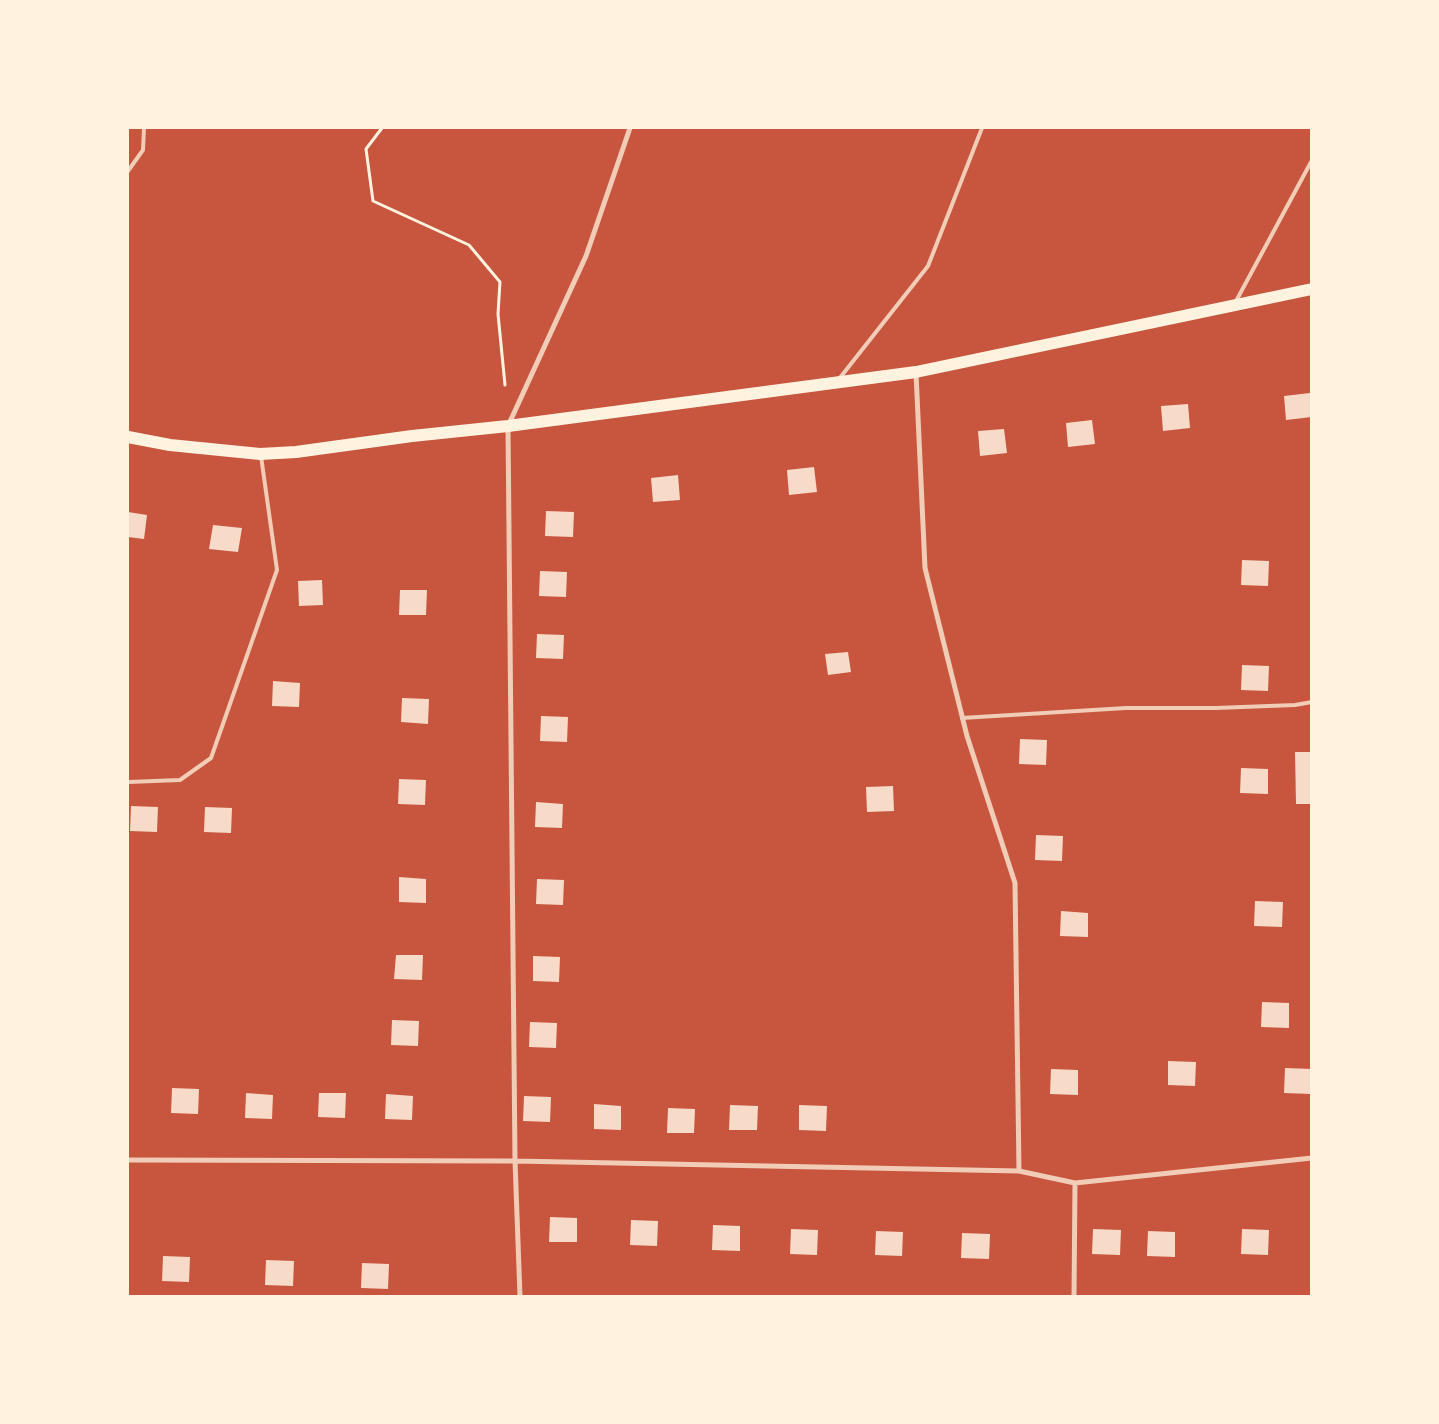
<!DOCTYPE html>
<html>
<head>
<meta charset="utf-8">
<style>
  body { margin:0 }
  #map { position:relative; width:1439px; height:1424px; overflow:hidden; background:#c8553d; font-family:"PT Serif",serif }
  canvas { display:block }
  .frame { position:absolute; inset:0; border:129px solid #fff3e0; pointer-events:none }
</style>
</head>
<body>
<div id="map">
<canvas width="1439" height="1424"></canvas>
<div class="frame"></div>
</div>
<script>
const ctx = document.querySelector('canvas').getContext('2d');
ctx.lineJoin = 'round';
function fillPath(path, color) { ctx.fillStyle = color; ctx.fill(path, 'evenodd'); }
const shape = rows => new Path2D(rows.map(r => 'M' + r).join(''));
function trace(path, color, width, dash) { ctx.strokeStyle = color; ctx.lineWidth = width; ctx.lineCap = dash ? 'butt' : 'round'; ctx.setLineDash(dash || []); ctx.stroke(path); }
const building = shape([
  [1310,393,1312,417,1286,420,1284,396],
  [1188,404,1190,428,1163,431,1161,406],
  [1092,420,1095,444,1068,447,1066,423],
  [1004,429,1007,453,980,456,978,431],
  [814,467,817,492,789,495,787,470],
  [678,475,680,500,653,502,651,478],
  [546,511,574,512,573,537,545,536],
  [128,512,147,515,144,539,128,537],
  [213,525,242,528,238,552,209,549],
  [1242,560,1269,561,1268,586,1241,585],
  [540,571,567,572,566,597,539,596],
  [322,580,323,605,299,606,298,581],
  [400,590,427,590,426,615,399,615],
  [537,634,564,635,563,659,536,658],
  [848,652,851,672,828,675,825,654],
  [1242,665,1269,666,1268,691,1241,690],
  [273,681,300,683,299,707,272,706],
  [402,698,429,699,428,724,401,722],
  [541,716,568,717,567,742,540,741],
  [1020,739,1047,740,1046,765,1019,764],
  [1295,752,1312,752,1312,804,1296,804],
  [1241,768,1268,769,1268,794,1240,793],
  [399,779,426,780,425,805,398,804],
  [893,786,894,811,867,812,866,787],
  [536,802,563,804,562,828,535,827],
  [131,806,158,807,157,832,130,831],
  [205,807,232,808,231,833,204,832],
  [1036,835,1063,836,1062,861,1035,860],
  [399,877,426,879,426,903,399,902],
  [537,879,564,880,563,905,536,904],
  [1255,901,1283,902,1282,927,1254,926],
  [1061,911,1088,913,1088,937,1060,936],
  [396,955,423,955,422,980,394,979],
  [533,956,560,957,559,982,533,981],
  [1262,1002,1289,1003,1289,1028,1261,1027],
  [392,1020,419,1021,418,1046,391,1045],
  [530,1022,557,1023,556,1048,529,1047],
  [1168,1061,1196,1062,1195,1086,1168,1085],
  [1285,1068,1312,1069,1311,1094,1284,1093],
  [1051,1069,1078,1070,1078,1095,1050,1094],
  [172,1088,199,1089,198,1114,171,1113],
  [246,1093,273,1095,272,1119,245,1118],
  [319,1093,346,1093,345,1118,318,1117],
  [386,1094,413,1096,412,1120,385,1119],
  [524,1096,551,1097,550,1122,523,1121],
  [594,1104,621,1106,621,1130,594,1129],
  [730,1105,758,1106,757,1130,729,1130],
  [799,1105,827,1106,826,1131,799,1130],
  [668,1108,695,1109,694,1133,667,1133],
  [550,1217,577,1218,577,1242,549,1242],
  [631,1220,658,1221,657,1246,630,1245],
  [713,1225,740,1226,740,1251,712,1250],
  [791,1229,818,1230,817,1255,790,1254],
  [1093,1229,1121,1230,1120,1255,1092,1254],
  [1242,1229,1269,1230,1268,1255,1241,1254],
  [876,1231,903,1232,902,1256,875,1255],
  [1148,1231,1175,1232,1175,1257,1147,1256],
  [962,1233,990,1234,989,1259,961,1258],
  [163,1256,190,1257,189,1282,162,1281],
  [266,1260,294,1261,293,1286,265,1285],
  [362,1263,389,1264,388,1289,361,1288]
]);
const path = shape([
  [382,128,366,149,373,201,469,245,500,282,498,314,505,385]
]);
const service = shape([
  [128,171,143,150,144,128],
  [1235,303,1311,162],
  [839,379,928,266,982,128],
  [962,718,1126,708,1216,708,1295,705,1312,702],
  [128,782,180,780,211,758,277,570,261,456]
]);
const minor = shape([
  [916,373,925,568,967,736,1015,883,1019,1171],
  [128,1160,515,1161,1019,1171,1075,1183,1312,1158],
  [520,1296,515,1161,508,426,586,256,630,128],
  [1074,1296,1075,1183]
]);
const primary = shape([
  [128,437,170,445,260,454,296,452,412,436,508,426,916,372,1312,289]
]);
fillPath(building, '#f7dbc8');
trace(path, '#fff3e0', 3);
trace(service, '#f1ccb7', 4);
trace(minor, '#f1ccb7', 5);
trace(primary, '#fff3e0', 12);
</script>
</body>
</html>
